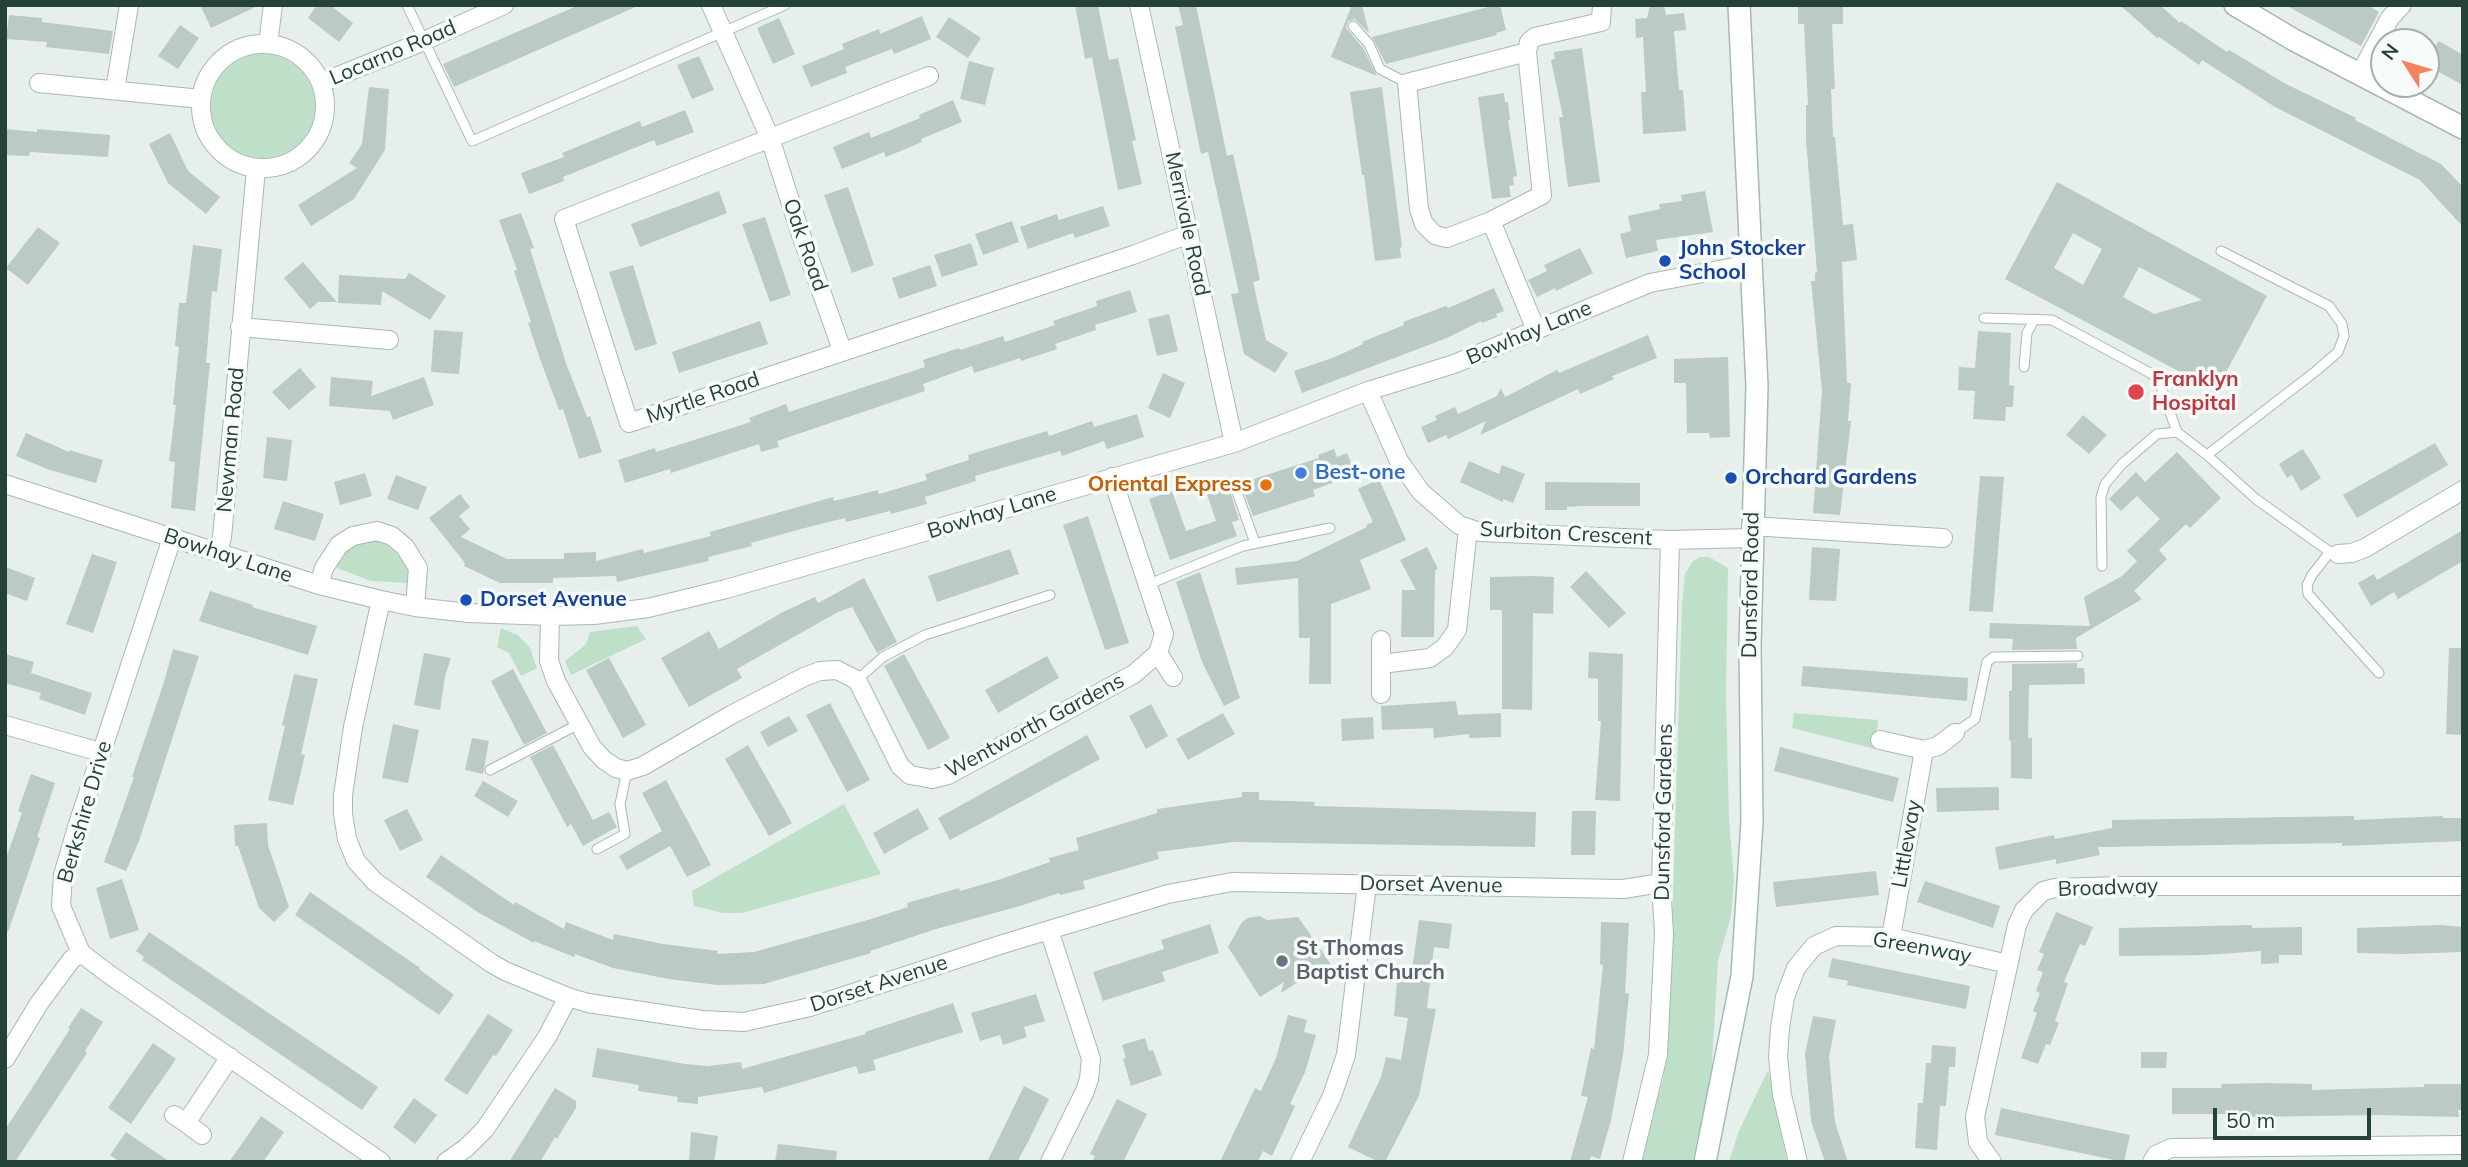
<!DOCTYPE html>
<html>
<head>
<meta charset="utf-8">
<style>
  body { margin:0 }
  #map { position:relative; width:2468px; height:1167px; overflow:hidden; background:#e6efeb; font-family:Mulish,sans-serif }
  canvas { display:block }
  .frame { position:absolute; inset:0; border:7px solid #24423a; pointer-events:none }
  .north { position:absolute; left:2370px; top:28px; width:70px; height:70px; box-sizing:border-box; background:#f7fbf9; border:2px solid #a3b1ad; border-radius:50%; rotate:307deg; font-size:19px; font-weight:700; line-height:28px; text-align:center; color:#24423a }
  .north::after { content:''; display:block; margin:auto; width:24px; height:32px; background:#f4845f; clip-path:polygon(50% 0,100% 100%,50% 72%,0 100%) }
  .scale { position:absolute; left:2213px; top:1108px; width:158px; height:32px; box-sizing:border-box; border:4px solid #24423a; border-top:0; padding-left:9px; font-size:21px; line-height:24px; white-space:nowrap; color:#24423a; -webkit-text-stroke:5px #f7fbf9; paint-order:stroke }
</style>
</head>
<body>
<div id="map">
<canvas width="2468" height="1167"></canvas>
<div class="frame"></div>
<div class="north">N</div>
<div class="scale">50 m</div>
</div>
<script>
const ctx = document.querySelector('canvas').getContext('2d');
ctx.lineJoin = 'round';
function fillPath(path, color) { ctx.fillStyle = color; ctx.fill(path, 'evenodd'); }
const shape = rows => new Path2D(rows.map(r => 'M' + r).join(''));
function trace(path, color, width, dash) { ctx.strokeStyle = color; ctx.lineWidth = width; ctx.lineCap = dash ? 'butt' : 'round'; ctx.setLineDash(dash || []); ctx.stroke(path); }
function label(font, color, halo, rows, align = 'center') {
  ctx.font = font + ' Mulish,sans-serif'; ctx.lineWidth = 7; ctx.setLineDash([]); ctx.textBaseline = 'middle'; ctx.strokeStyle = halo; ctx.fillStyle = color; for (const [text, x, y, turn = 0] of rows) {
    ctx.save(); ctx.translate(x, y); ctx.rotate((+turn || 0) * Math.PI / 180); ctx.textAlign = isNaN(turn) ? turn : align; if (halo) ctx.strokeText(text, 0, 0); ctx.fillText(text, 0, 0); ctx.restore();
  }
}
const green = shape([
  '211 106a52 52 0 1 1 104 0a52 52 0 1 1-104 0Z',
  [375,541,385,544,404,560,410,570,410,580,406,583,371,581,337,568,337,561,345,551,355,544],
  [1699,557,1709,557,1728,568,1726,696,1729,819,1734,881,1731,916,1718,961,1711,1080,1692,1162,1640,1162,1664,1075,1672,926,1682,604,1685,574,1692,562],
  [637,626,646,639,571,675,565,661,586,644,590,632],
  [501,628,518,635,530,648,537,668,521,676,509,653,497,647],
  [1794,713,1878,720,1875,749,1792,728],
  [844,804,881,874,742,913,723,913,694,906,692,891],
  [1768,1070,1787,1162,1729,1162,1738,1133]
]);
const building = shape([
  [200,5,260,5,211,28],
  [317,5,330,5,353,23,339,42,308,18],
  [579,5,640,5,454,87,443,64],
  [1075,5,1098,5,1109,60,1118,58,1136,140,1132,141,1142,184,1118,190,1092,57,1085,59],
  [1178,5,1196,5,1227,156,1233,154,1251,236,1260,280,1253,282,1266,340,1288,353,1275,373,1244,354,1231,294,1239,293,1208,152,1201,154,1175,27,1183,25],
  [1352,5,1362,5,1369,33,1355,19,1348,21,1346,28,1363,48,1377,76,1331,57],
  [1496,5,1500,5,1506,30,1496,33,1497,35,1386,64,1372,37],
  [1650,5,1664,5,1666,15,1684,13,1686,30,1674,31,1679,90,1683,90,1686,131,1643,134,1641,92,1646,92,1643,37,1636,38,1635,19,1647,18],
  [1798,5,1843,5,1843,24,1832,24,1835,89,1831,89,1833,137,1835,137,1843,225,1853,224,1857,260,1842,262,1847,383,1851,383,1848,421,1851,421,1840,515,1813,513,1822,390,1811,281,1815,281,1815,273,1817,272,1806,140,1806,105,1808,105,1804,24,1798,24],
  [2120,5,2160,5,2180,23,2181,21,2227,52,2229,50,2286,84,2356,118,2355,120,2441,164,2463,187,2463,227,2420,180,2275,107,2202,60,2199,65,2159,37,2157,38],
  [2285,5,2367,5,2379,12,2361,46],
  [9,15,42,18,42,22,113,31,109,54,46,47,47,42,6,39],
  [922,16,931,39,894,54,892,49,845,67,847,73,811,87,802,66,844,49,842,44,879,29,880,34],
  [949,17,981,38,968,58,936,37],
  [779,18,795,54,773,64,757,28],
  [180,25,199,38,178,69,158,56],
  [2426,40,2436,45,2439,41,2463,55,2463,85,2426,65],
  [1582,48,1600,182,1568,187,1559,117,1563,117,1551,60,1555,59,1554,52],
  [699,56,714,90,692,99,677,65],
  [969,61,994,68,985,105,960,99],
  [369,87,389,89,385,150,354,199,311,226,298,205,357,168,349,163,362,144],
  [1382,87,1402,247,1400,248,1401,258,1375,261,1364,175,1362,175,1350,92],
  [1504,93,1505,102,1508,102,1510,120,1508,120,1517,176,1513,177,1514,185,1509,186,1511,197,1492,199,1478,97],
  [953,100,962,122,921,139,922,142,886,157,884,152,842,169,833,147,869,132,871,138,920,118,919,115],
  [685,110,694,132,657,146,654,140,563,177,564,181,529,194,521,173,564,157,562,153,640,121,642,127],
  [5,129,37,132,37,129,110,135,108,157,30,152,29,156,5,155],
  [170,133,188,171,220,197,206,214,168,183,149,144],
  [2057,182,2267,296,2216,391,2005,279],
  [2073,233,2102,249,2083,285,2054,268],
  [2139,267,2202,300,2154,314,2123,297],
  [848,187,874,265,852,273,824,195],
  [719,191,727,213,640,247,631,224],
  [1705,191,1713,232,1656,240,1658,251,1626,258,1620,234,1631,231,1628,216,1660,209,1659,204,1682,201,1681,195],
  [1103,206,1110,226,1075,238,1073,233,1028,249,1020,227,1057,214,1059,220],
  [521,213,534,248,530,249,567,366,587,417,590,416,602,452,579,459,563,409,559,410,540,359,528,323,531,322,514,271,517,270,499,220],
  [765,217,791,295,770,302,742,224],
  [1012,221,1019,242,983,255,975,234],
  [38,227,60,243,28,285,6,268],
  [971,243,978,265,942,277,934,255],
  [193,245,222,249,217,292,212,291,206,363,210,363,195,511,171,508,175,462,169,461,176,405,173,405,179,347,175,346,179,303,186,303],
  [1580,248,1593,273,1556,291,1555,288,1537,297,1528,280,1547,271,1544,265],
  [303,262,337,302,318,302,310,309,284,278],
  [633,265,657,344,635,351,609,272],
  [930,265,937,286,899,299,892,278],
  [409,273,446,296,430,320,382,291,381,305,338,303,339,275,405,279],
  [1494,288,1504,311,1496,314,1497,317,1482,323,1481,321,1447,338,1302,393,1294,371,1335,357,1363,344,1362,342,1404,325,1403,322,1446,306,1448,308],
  [1130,290,1137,312,1095,325,1096,330,1055,344,1057,349,1021,361,1020,358,974,373,972,366,923,384,925,391,777,441,779,447,761,452,759,444,671,473,670,469,625,483,618,460,655,448,656,452,751,422,749,418,786,404,789,412,831,398,925,367,923,360,959,348,960,350,1003,336,1005,342,1055,325,1053,321,1097,306,1096,301],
  [1169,314,1178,351,1157,356,1148,319],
  [760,321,768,344,679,373,672,352],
  [434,330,463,332,459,374,431,372],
  [1978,331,2011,333,2009,385,2014,386,2013,407,2006,407,2005,421,1973,419,1975,391,1958,390,1959,367,1975,368],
  [1648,335,1657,358,1612,376,1614,379,1580,394,1578,389,1480,435,1486,421,1448,439,1446,435,1428,443,1421,427,1437,420,1435,416,1455,407,1458,414,1497,396,1501,388,1505,397,1557,370,1559,373],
  [1728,357,1730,437,1710,438,1709,433,1687,433,1686,383,1674,383,1674,359],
  [300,368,316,387,289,410,272,392],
  [1163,373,1185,383,1170,418,1148,408],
  [331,377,373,381,371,396,424,377,434,405,393,420,390,411,329,406],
  [1137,414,1144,437,1107,449,1104,441,1062,456,1060,451,975,476,976,481,925,497,927,504,891,514,890,511,846,522,845,518,801,529,751,543,752,546,708,557,709,561,617,582,616,576,553,578,553,583,500,583,464,566,465,563,429,518,460,494,470,507,459,516,470,529,461,537,507,559,564,559,564,553,596,552,596,561,643,549,644,553,711,536,710,532,833,497,834,501,878,490,879,494,927,480,925,474,969,460,968,455,1047,431,1049,436,1092,421,1094,427],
  [2083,415,2107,435,2089,454,2066,435],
  [26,433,69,452,69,450,103,460,96,483,47,469,16,456],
  [267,437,292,440,287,481,263,478],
  [2435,443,2448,465,2357,518,2343,495],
  [1334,449,1337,457,1347,453,1356,474,1313,490,1315,496,1253,516,1243,489,1239,485,1234,486,1230,491,1239,520,1232,522,1237,536,1170,560,1149,499,1172,491,1186,531,1216,521,1207,494,1319,458,1318,455],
  [2303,449,2321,478,2301,491,2292,475,2287,478,2279,464],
  [2177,452,2221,498,2190,528,2186,524,2159,550,2167,559,2134,591,2142,599,2076,638,2077,649,2012,650,2013,639,1989,638,1990,623,2090,626,2084,597,2122,576,2137,561,2127,551,2160,519,2137,496,2121,511,2109,499,2136,472,2145,482],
  [1469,461,1499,474,1502,465,1525,474,1513,503,1503,499,1503,502,1460,482],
  [365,473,372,496,340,505,334,482],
  [396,475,427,487,418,510,387,499],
  [1980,476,2004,477,1993,612,1969,611],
  [1379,479,1406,540,1360,560,1371,589,1331,604,1331,684,1309,684,1310,638,1299,638,1298,578,1237,585,1235,568,1297,561,1367,527,1366,525,1373,522,1358,489],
  [1545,482,1640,483,1640,506,1582,506,1567,507,1567,510,1545,510],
  [283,501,324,514,315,541,274,529],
  [1088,516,1129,643,1105,650,1063,525],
  [2463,530,2463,561,2398,599,2394,592,2371,606,2358,583,2374,574,2377,580],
  [1427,547,1438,569,1435,570,1434,637,1401,637,1402,590,1416,590,1400,560],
  [1812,547,1840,549,1836,601,1809,600],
  [1010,549,1019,574,937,602,928,576],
  [92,554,117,562,93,633,66,624],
  [5,567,35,578,27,601,5,593],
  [1586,571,1626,613,1609,628,1570,587],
  [1200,572,1240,698,1224,706,1202,662,1176,582],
  [1532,576,1554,577,1553,614,1533,613,1532,710,1502,709,1502,610,1490,610,1490,577],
  [864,578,897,642,877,653,852,607,838,612,737,669,742,678,689,707,661,658,709,631,719,649,781,613,815,597,818,603],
  [210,591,253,605,252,607,317,626,308,655,199,621],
  [2449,648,2463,648,2463,735,2446,734],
  [173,649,199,656,139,841,126,871,104,862,134,777,132,777,164,682],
  [1589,652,1623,654,1620,801,1595,800,1601,721,1598,721,1598,679,1588,678],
  [424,653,451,658,445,676,440,710,414,705],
  [5,654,34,662,31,673,92,693,85,715,39,699,41,693,5,683],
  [904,654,950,738,928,750,884,666],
  [1047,656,1059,678,998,713,985,690],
  [609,658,646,725,623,738,586,670],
  [2077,663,2077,668,2084,668,2085,684,2029,685,2028,738,2032,738,2032,779,2011,778,2011,740,2009,741,2009,691,2012,691,2012,664],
  [1803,666,1968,678,1967,701,1801,686],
  [513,669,547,733,524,745,491,681],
  [294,674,318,679,301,754,305,755,293,805,268,800,285,726,282,725],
  [1456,701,1458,715,1501,713,1501,737,1469,738,1469,734,1434,738,1433,728,1382,730,1381,706],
  [830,703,870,780,847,792,806,715],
  [1151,704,1168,736,1146,749,1129,716],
  [1223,713,1235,734,1188,760,1176,739],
  [789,716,798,731,768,747,760,732],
  [1373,717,1374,739,1342,741,1341,719],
  [393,724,419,730,408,783,382,778],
  [1087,735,1100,759,950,840,938,818],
  [472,738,489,741,483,774,465,770],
  [553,745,593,820,609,812,617,827,583,846,571,824,567,827,530,757],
  [748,745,792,823,769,836,725,759],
  [1780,747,1899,778,1893,802,1774,771],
  [31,774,55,783,37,837,40,838,8,932,5,931,5,861,22,813,18,811],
  [666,780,711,865,687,877,670,846,627,870,619,856,662,831,642,793],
  [483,781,518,801,508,817,474,796],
  [1999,787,1999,810,1937,812,1936,788],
  [1242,792,1259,792,1259,800,1315,802,1314,806,1536,812,1535,847,1233,842,1157,852,1159,859,1083,881,1085,889,1060,895,1059,893,1020,906,936,929,870,951,871,953,764,984,717,985,669,979,613,968,575,954,574,957,534,941,534,943,479,913,426,877,441,855,514,905,515,902,564,929,566,922,613,940,614,934,663,944,718,951,717,954,754,952,871,919,908,907,907,903,959,888,960,891,998,880,1050,862,1049,858,1079,850,1076,838,1157,813,1157,809,1242,797],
  [918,808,929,829,884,854,873,833],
  [407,809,423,840,400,851,384,820],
  [1572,811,1596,811,1595,855,1571,855],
  [2354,816,2354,820,2443,816,2443,818,2463,818,2463,841,2342,846,2342,843,2098,847,2100,855,2056,864,2056,859,1999,870,1995,847,2054,835,2055,839,2112,828,2112,820],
  [267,823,268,845,289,907,274,922,259,908,238,846,235,846,234,825],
  [1876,871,1879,895,1776,907,1773,882],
  [122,879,139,930,110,939,96,888],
  [1925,881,2000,906,1993,928,1917,902],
  [310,892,420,968,419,969,454,995,439,1015,295,915],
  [2056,912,2093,927,2085,946,2080,944,2064,982,2068,983,2055,1021,2059,1023,2050,1045,2046,1044,2038,1064,2021,1058,2037,1013,2033,1011,2040,993,2036,991,2043,972,2037,970,2044,954,2039,952],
  [1259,916,1267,920,1298,917,1332,966,1310,980,1307,976,1281,993,1284,982,1260,997,1228,947,1242,922,1248,918],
  [1419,920,1452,924,1449,949,1434,947,1427,1008,1436,1009,1419,1096,1385,1162,1379,1162,1348,1147,1381,1077,1386,1057,1401,1060,1408,1018,1394,1016,1398,969,1412,970],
  [1601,922,1629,923,1625,993,1629,994,1623,1055,1611,1120,1600,1159,1591,1156,1589,1162,1570,1162,1588,1097,1581,1096,1591,1048,1594,1049,1603,965,1600,964],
  [1210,924,1219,953,1162,972,1165,981,1103,1001,1093,972,1164,949,1161,940],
  [2252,925,2252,928,2302,927,2302,955,2279,955,2279,963,2261,964,2261,951,2205,955,2119,956,2119,928],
  [2441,925,2463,927,2463,952,2403,954,2357,953,2357,928],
  [149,932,378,1087,362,1110,142,960,144,957,136,951],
  [1832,958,1970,986,1966,1009,1847,985,1848,981,1828,977],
  [1036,994,1045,1021,1024,1027,1027,1037,1003,1045,1000,1035,980,1041,971,1013],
  [953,1003,963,1032,873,1060,876,1070,859,1074,856,1066,764,1093,762,1087,698,1097,698,1104,677,1102,678,1097,638,1091,639,1085,592,1077,597,1048,685,1064,708,1066,741,1062,742,1069,866,1034,865,1032],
  [81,1008,103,1022,85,1051,87,1053,15,1162,5,1162,5,1130,70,1029,68,1028],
  [488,1014,513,1030,496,1056,493,1055,467,1095,444,1080],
  [1288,1015,1307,1020,1304,1032,1316,1035,1305,1072,1290,1104,1295,1106,1280,1139,1272,1156,1263,1151,1258,1162,1220,1162,1255,1088,1261,1091,1276,1058],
  [1813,1016,1836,1020,1829,1057,1835,1122,1848,1162,1825,1162,1811,1121,1805,1054],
  [1145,1038,1149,1051,1153,1050,1162,1075,1131,1086,1123,1059,1126,1058,1122,1045],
  [153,1043,176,1059,131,1124,108,1108],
  [1932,1045,1956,1047,1955,1067,1949,1067,1946,1106,1940,1106,1937,1150,1915,1148,1918,1103,1923,1103,1926,1063,1931,1063],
  [2141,1052,2167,1052,2166,1068,2141,1068],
  [2266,1083,2312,1084,2312,1090,2424,1087,2424,1084,2463,1084,2463,1110,2458,1110,2459,1117,2377,1115,2248,1117,2248,1115,2222,1114,2172,1114,2172,1088,2222,1088,2221,1084],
  [1024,1086,1049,1099,1028,1142,1017,1162,987,1162],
  [555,1088,576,1101,576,1108,568,1121,557,1139,555,1137,540,1162,509,1162],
  [414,1098,437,1115,415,1144,393,1127],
  [1117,1099,1147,1114,1123,1162,1092,1162,1095,1156,1090,1154],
  [2001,1108,2130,1135,2124,1162,1995,1135],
  [261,1116,284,1132,263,1162,229,1162],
  [126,1132,170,1162,120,1162,110,1155],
  [691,1132,718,1136,714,1162,689,1162],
  [778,1144,837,1151,836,1162,775,1162]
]);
const service = shape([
  [407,5,472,141,785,5],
  [1353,26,1369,44,1380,69,1407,83],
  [2221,251,2329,306,2342,324,2344,336,2338,352,2316,371,2207,455,2256,499,2330,552,2338,554],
  [1984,318,2052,320,2152,374,2161,387,2177,432,2207,455],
  [2024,367,2027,333,2034,320],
  [1237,492,1255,543],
  [2330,552,2312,575,2307,585,2308,594,2379,673],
  [2102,566,2101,497,2105,484,2122,464,2157,434,2177,432],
  [1149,584,1243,546,1330,528],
  [857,680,883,657,925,635,1050,595],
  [1955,733,1975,719,1987,662,1993,657,2078,656],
  [490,770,579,724],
  [597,849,625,834,620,804,627,771]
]);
const minor = shape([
  [711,5,770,138,800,232,842,350],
  [1139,5,1234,443],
  [268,44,273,5],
  '201 106a62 62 0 1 1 124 0a62 62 0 1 1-124 0Z',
  [1527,52,1407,83,1419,209,1424,224,1435,235,1447,238,1491,221,1542,195,1527,52,1529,42,1535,37,1601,22,1602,5],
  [2360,74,2390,18,2402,5],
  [929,76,564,219,629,423,1133,255,1189,234],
  [39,83,201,99],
  [321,83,424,41,504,5],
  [115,90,129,5],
  [1491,221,1536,330],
  [240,327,389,340],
  [1368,391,1399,461,1421,492,1459,525,1480,532,1670,540],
  [1112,477,1164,634,1158,653,1173,677],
  [5,484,319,585,381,600,415,607,469,613,550,616,594,615,648,608,726,589,1234,443,1368,391,1454,364,1650,283,1750,264],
  [1751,526,1943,538],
  [172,538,77,827,63,875,61,906,81,953,110,975,381,1162],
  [218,552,222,537,256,169],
  [2338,554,2352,553,2365,548,2463,490],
  [319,585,324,568,339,545,353,536,377,531,392,536,405,547,418,568,415,607],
  [381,600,353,727,343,795,343,814,347,839,356,861,375,882,491,963,505,971,568,997,588,1003,702,1020,744,1022,810,1007,1003,944,1168,894,1232,882,1623,889,1661,883],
  [550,616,549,661,556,681,592,747,604,760,616,768,627,771,643,766,731,715,804,677,820,671,837,670,857,680,900,766,910,775,932,779,948,775,1134,674,1158,653],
  [1381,640,1381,664],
  [1381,694,1381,664,1430,658,1445,647,1457,630,1468,529],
  [5,725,100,752],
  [1880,740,1924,750,1891,937],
  [1924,750,1938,746,1955,733],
  [1049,930,1091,1059,1089,1079,1085,1091,1050,1162],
  [5,1059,40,1002,72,959,81,953],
  [174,1115,186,1123,230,1057],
  [186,1123,202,1135],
  [446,1162,466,1148,485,1129,547,1037,568,997],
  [1300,1162,1332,1096,1346,1055,1367,884],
  [1632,1162,1658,1055,1664,934,1661,883,1670,540,1751,538],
  [1798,1162,1782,1095,1778,1057,1780,1028,1785,997,1796,968,1814,946,1836,936,1891,937,2008,964],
  [1992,1162,1978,1142,1975,1117,2017,925,2024,910,2043,891,2055,888,2121,886,2463,886],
  [2152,1162,2156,1155,2171,1148,2463,1145]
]);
const tertiary = shape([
  [2235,5,2294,40,2463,128]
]);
const secondary = shape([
  [1705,1162,1742,976,1752,822,1750,645,1757,386,1739,5]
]);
const markers = [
  [1665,261,7,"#1a4fb4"],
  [2136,392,9,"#e0444e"],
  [1301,473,7,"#3f7fe0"],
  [1731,478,7,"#1a4fb4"],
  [1266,485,7,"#e8710a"],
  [466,600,7,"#1a4fb4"],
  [1282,961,7,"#6b7280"]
];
const streetNames = [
  ["Locarno Road",393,53,-23],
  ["Merrivale Road",1187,224,78],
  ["Oak Road",805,245,71],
  ["Bowhay Lane",1529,333,-23],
  ["Myrtle Road",703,398,-19],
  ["Newman Road",231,440,-85],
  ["Bowhay Lane",992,513,-17],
  ["Surbiton Crescent",1566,534,3],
  ["Bowhay Lane",228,556,18],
  ["Dunsford Road",1751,585,-89],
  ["Wentworth Gardens",1035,726,-28],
  ["Berkshire Drive",85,812,-74],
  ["Dunsford Gardens",1664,812,-89],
  ["Littleway",1907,844,-80],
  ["Dorset Avenue",1431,885,1],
  ["Broadway",2108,888,-2],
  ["Greenway",1922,948,10],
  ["Dorset Avenue",879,984,-18]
];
const transitNames = [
  ["John Stocker",1679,249],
  ["School",1679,273],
  ["Orchard Gardens",1745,478],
  ["Dorset Avenue",480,600]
];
const healthNames = [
  ["Franklyn",2152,380],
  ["Hospital",2152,404]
];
const shopNames = [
  ["Best-one",1315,473]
];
const foodNames = [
  ["Oriental Express",1252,485]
];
const worshipNames = [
  ["St Thomas",1296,949],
  ["Baptist Church",1296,973]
];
fillPath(green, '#bfe0c8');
fillPath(building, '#bbcac4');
trace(service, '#a8b8b2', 11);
trace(minor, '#a8b8b2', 20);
trace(tertiary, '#a8b8b2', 24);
trace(secondary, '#a4bbb3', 24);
trace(service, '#fff', 9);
trace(minor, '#fff', 18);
trace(tertiary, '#fff', 21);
trace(secondary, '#fff', 21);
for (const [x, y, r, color] of markers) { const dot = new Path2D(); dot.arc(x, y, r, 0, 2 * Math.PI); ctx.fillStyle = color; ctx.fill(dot); trace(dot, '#f7fbf9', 2.5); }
label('21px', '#24423a', '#f7fbf9', streetNames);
label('bold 21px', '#164399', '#f7fbf9', transitNames, 'left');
label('bold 21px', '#be3a42', '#f7fbf9', healthNames, 'left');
label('bold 21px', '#366cbe', '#f7fbf9', shopNames, 'left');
label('bold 21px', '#c56008', '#f7fbf9', foodNames, 'right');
label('bold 21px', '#5b616d', '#f7fbf9', worshipNames, 'left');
</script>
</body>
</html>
